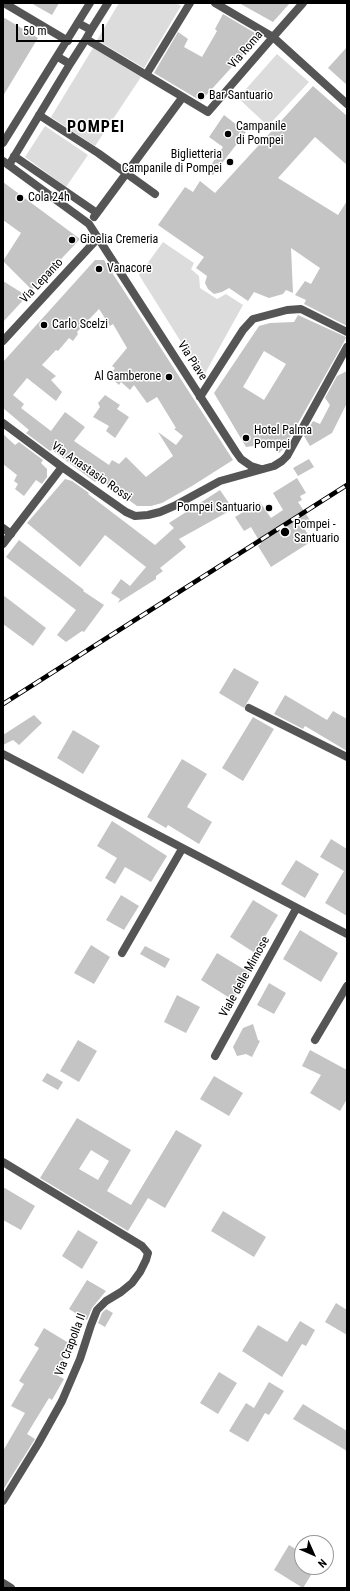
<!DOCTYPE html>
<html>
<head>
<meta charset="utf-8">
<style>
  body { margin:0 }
  #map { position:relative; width:350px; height:1591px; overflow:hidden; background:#fff; font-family:"Roboto Condensed",sans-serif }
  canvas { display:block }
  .frame { position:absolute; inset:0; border:4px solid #000; pointer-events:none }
  .north { position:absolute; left:294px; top:1535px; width:40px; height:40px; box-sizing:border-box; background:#fff; border:1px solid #999; border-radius:50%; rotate:135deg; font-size:11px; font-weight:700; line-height:16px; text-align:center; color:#000 }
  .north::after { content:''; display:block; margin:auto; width:14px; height:18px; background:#000; clip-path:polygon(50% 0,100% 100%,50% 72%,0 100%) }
  .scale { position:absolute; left:16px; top:24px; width:88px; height:18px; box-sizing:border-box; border:2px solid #000; border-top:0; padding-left:5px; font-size:12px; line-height:14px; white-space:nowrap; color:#000; -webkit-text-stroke:3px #fff; paint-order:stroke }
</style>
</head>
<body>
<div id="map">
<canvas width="350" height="1591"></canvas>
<div class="frame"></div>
<div class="north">N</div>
<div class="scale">50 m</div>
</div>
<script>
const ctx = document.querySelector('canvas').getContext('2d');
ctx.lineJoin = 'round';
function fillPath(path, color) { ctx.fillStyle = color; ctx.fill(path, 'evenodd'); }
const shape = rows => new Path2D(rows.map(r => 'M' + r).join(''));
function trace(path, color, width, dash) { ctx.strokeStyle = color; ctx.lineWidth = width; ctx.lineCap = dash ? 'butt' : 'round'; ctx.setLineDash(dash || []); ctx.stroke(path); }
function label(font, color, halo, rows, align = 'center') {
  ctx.font = font + ' "Roboto Condensed",sans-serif'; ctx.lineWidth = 3; ctx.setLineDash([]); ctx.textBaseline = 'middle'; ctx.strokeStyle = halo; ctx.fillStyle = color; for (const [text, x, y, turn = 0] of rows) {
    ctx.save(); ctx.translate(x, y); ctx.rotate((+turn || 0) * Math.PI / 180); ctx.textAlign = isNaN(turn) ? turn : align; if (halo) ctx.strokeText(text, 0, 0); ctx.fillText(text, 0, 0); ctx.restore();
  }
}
const green = shape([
  [119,3,176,3,181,6,144,68,97,40],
  [93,48,141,77,95,146,51,117],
  [277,54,309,82,268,126,238,98],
  [45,126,88,155,66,187,25,157],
  [163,242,194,263,191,269,199,276,200,288,217,299,226,294,243,305,203,377,139,275]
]);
const building = shape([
  [31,3,59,3,52,15],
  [239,3,290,3,273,22],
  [223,14,260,36,201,101,154,73,178,32,188,39,184,47,202,57,217,31,215,29],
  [3,17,38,38,3,96],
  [347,47,347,85,328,68],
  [313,86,347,116,347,165,315,137,278,178,338,215,347,201,347,326,304,304,306,300,295,295,305,281,311,284,320,268,291,248,293,293,286,290,283,294,269,298,254,292,248,301,229,288,222,292,214,294,208,289,205,283,207,276,196,268,204,257,158,225,185,187,193,192,200,181,215,193],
  [224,115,246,132,213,175,207,171,223,147,209,137],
  [3,182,80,239,32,290,3,261,21,233,3,220],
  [95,260,104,260,233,460,192,486,162,503,151,506,137,506,98,478,95,482,52,450,50,451,26,433,29,430,3,408,3,362],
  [99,309,110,326,113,324,127,348,112,366,115,368,109,376,119,385,121,382,130,390,134,385,147,403,157,397,176,428,174,429,183,436,176,445,158,432,173,456,146,477,126,457,119,464,112,460,109,465,74,441,85,427,65,412,51,431,21,408,24,404,13,395,27,378,56,401,62,392,51,380,56,376,42,365,56,350,58,351,69,338,73,341,78,334,77,332],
  [3,281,27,296,3,322],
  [298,315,346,337,344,342,284,448,279,453,269,444,246,447,214,393,259,326,270,323,294,322],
  [264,351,286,364,264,400,243,387],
  [347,371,347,403,332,433,310,446,304,436,313,421,320,424,330,405,325,398,337,376],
  [105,395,120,405,117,409,129,417,115,438,106,431,109,426,93,417,100,407,98,403],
  [3,434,15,445,19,442,43,460,41,463,47,469,47,477,42,484,36,480,24,496,15,489,18,484,14,481,17,475,3,464],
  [309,459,314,467,298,476,293,468],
  [297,478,306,493,300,496,302,500,298,502,310,520,302,525,312,541,271,567,258,546,261,544,251,527,244,531,235,517,260,502,271,518,283,510,273,493],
  [65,479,72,481,89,493,88,494,155,545,174,528,169,523,220,490,233,509,179,539,186,547,160,568,163,571,156,576,156,579,118,603,120,599,111,593,121,579,130,586,146,567,105,535,80,567,27,523],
  [19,540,84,590,83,591,104,605,84,632,82,631,66,642,57,635,76,610,6,557],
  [3,595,46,628,33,646,3,624],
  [234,668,259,682,244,708,219,693],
  [285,695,327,720,333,711,347,719,347,751,305,726,303,729,274,714],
  [34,715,42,723,19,745,13,740,3,745,3,735],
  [253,717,274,729,243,781,222,768],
  [73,730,100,746,83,774,57,758],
  [182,759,207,774,187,807,212,822,199,844,168,825,166,828,147,817],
  [112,821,167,856,151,882,125,867,115,884,105,878,117,858,97,846],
  [331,839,347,849,347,916,325,903,344,871,320,857],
  [296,860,319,874,305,898,281,884],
  [121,895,139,906,124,930,106,920],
  [253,900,278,915,255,953,230,937],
  [300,930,338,953,321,982,283,959],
  [91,945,110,957,94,984,74,973],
  [145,946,170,959,165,968,140,954],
  [217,953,250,973,233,1000,201,980],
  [269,983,286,993,274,1014,257,1005],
  [177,995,200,1007,186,1033,164,1022],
  [253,1024,258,1040,260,1041,252,1057,246,1054,237,1056,233,1047,243,1028],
  [78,1040,97,1051,79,1082,60,1071],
  [310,1050,347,1070,347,1099,340,1111,310,1093,321,1075,302,1066],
  [47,1073,63,1082,58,1090,42,1081],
  [214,1076,243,1093,229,1116,200,1099],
  [77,1118,131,1150,107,1191,131,1205,176,1130,202,1145,165,1208,148,1198,128,1231,40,1178],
  [91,1150,109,1161,98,1180,79,1169],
  [3,1187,35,1206,21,1230,3,1220],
  [223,1211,266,1237,254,1257,211,1231],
  [78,1230,98,1242,82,1269,62,1256],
  [87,1280,106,1291,92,1308,87,1320,69,1309],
  [336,1303,347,1310,347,1335,325,1322],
  [106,1309,113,1313,105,1327,98,1323,102,1313],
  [300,1321,315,1330,306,1346,302,1344,282,1377,242,1351,258,1325,287,1342],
  [44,1328,72,1345,55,1374,64,1379,52,1400,49,1398,27,1434,35,1439,3,1490,3,1451,25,1413,11,1406,24,1384,19,1381,39,1348,34,1345],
  [219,1372,237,1383,218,1414,200,1403],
  [269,1382,284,1391,269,1415,265,1413,248,1442,229,1431,246,1403,254,1408],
  [303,1404,347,1431,347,1451,293,1419],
  [289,1545,302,1553,302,1567,316,1567,303,1588,274,1570]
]);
const pedestrian = shape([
  [78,23,91,30,86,39,208,112,273,37],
  [91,30,108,3],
  [70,64,86,39],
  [146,75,190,3],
  [39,115,98,153,155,194],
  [14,156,97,213],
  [9,165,70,64,58,57],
  [94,217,182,98],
  [3,341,98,238],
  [3,528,11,534]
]);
const minor = shape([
  [273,37,347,104],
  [200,397,243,330,253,319,287,310,301,309,347,332],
  [3,423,62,467,126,512,135,516,148,515,160,512,174,506,220,481,274,466,282,461,287,456,347,347],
  [3,544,62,467],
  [249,708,347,757],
  [3,754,347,934],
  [122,953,182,849],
  [315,1040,347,986],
  [215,1056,296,909],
  [3,1162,142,1246,148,1253,146,1260,140,1272,132,1283,121,1292,106,1301,97,1310,91,1325,80,1359,62,1401,38,1444,3,1501],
  [3,1583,11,1588]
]);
const tertiary = shape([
  [4,3,68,41],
  [215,3,273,37,303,3],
  [3,143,90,3],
  [3,161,89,224,236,452,241,459,251,466,261,469]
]);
const rail = shape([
  [3,704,347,485]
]);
const markers = [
  [201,96,4,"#000"],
  [228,134,4,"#000"],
  [230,162,4,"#000"],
  [20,198,4,"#000"],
  [72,240,4,"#000"],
  [99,269,4,"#000"],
  [44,325,4,"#000"],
  [169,377,4,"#000"],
  [246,438,4,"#000"],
  [269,508,4,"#000"],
  [285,532,5,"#000"]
];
const streetNames = [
  ["Via Roma",246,50,-49],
  ["Via Lepanto",42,281,-47],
  ["Via Piave",192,361,57],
  ["Via Anastasio Rossi",91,472,35],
  ["Viale delle Mimose",245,977,-61],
  ["Via Crapolla II",71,1345,-69]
];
const poiNames = [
  ["Bar Santuario",209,96],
  ["Campanile",236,127],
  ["di Pompei",236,141],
  ["Biglietteria",222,155,"right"],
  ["Campanile di Pompei",222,169,"right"],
  ["Cola 24h",28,198],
  ["Gioelia Cremeria",80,240],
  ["Vanacore",107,269],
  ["Carlo Scelzi",52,325],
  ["Al Gamberone",161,377,"right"],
  ["Hotel Palma",254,431],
  ["Pompei",254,445],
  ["Pompei Santuario",261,508,"right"],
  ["Pompei -",294,525],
  ["Santuario",294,539]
];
const districtNames = [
  ["POMPEI",96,128]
];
fillPath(green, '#dcdcdc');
fillPath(building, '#c4c4c4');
trace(pedestrian, '#555', 8);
trace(minor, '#555', 8);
trace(tertiary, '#555', 8);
trace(rail, '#000', 4.5);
trace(rail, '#fff', 3, [9]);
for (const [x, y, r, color] of markers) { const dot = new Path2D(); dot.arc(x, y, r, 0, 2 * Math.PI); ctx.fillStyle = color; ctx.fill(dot); trace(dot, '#fff', 1.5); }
label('12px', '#000', '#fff', streetNames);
label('12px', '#000', '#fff', poiNames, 'left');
ctx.letterSpacing = '1px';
label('bold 16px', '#000', '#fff', districtNames);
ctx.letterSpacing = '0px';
</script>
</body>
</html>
